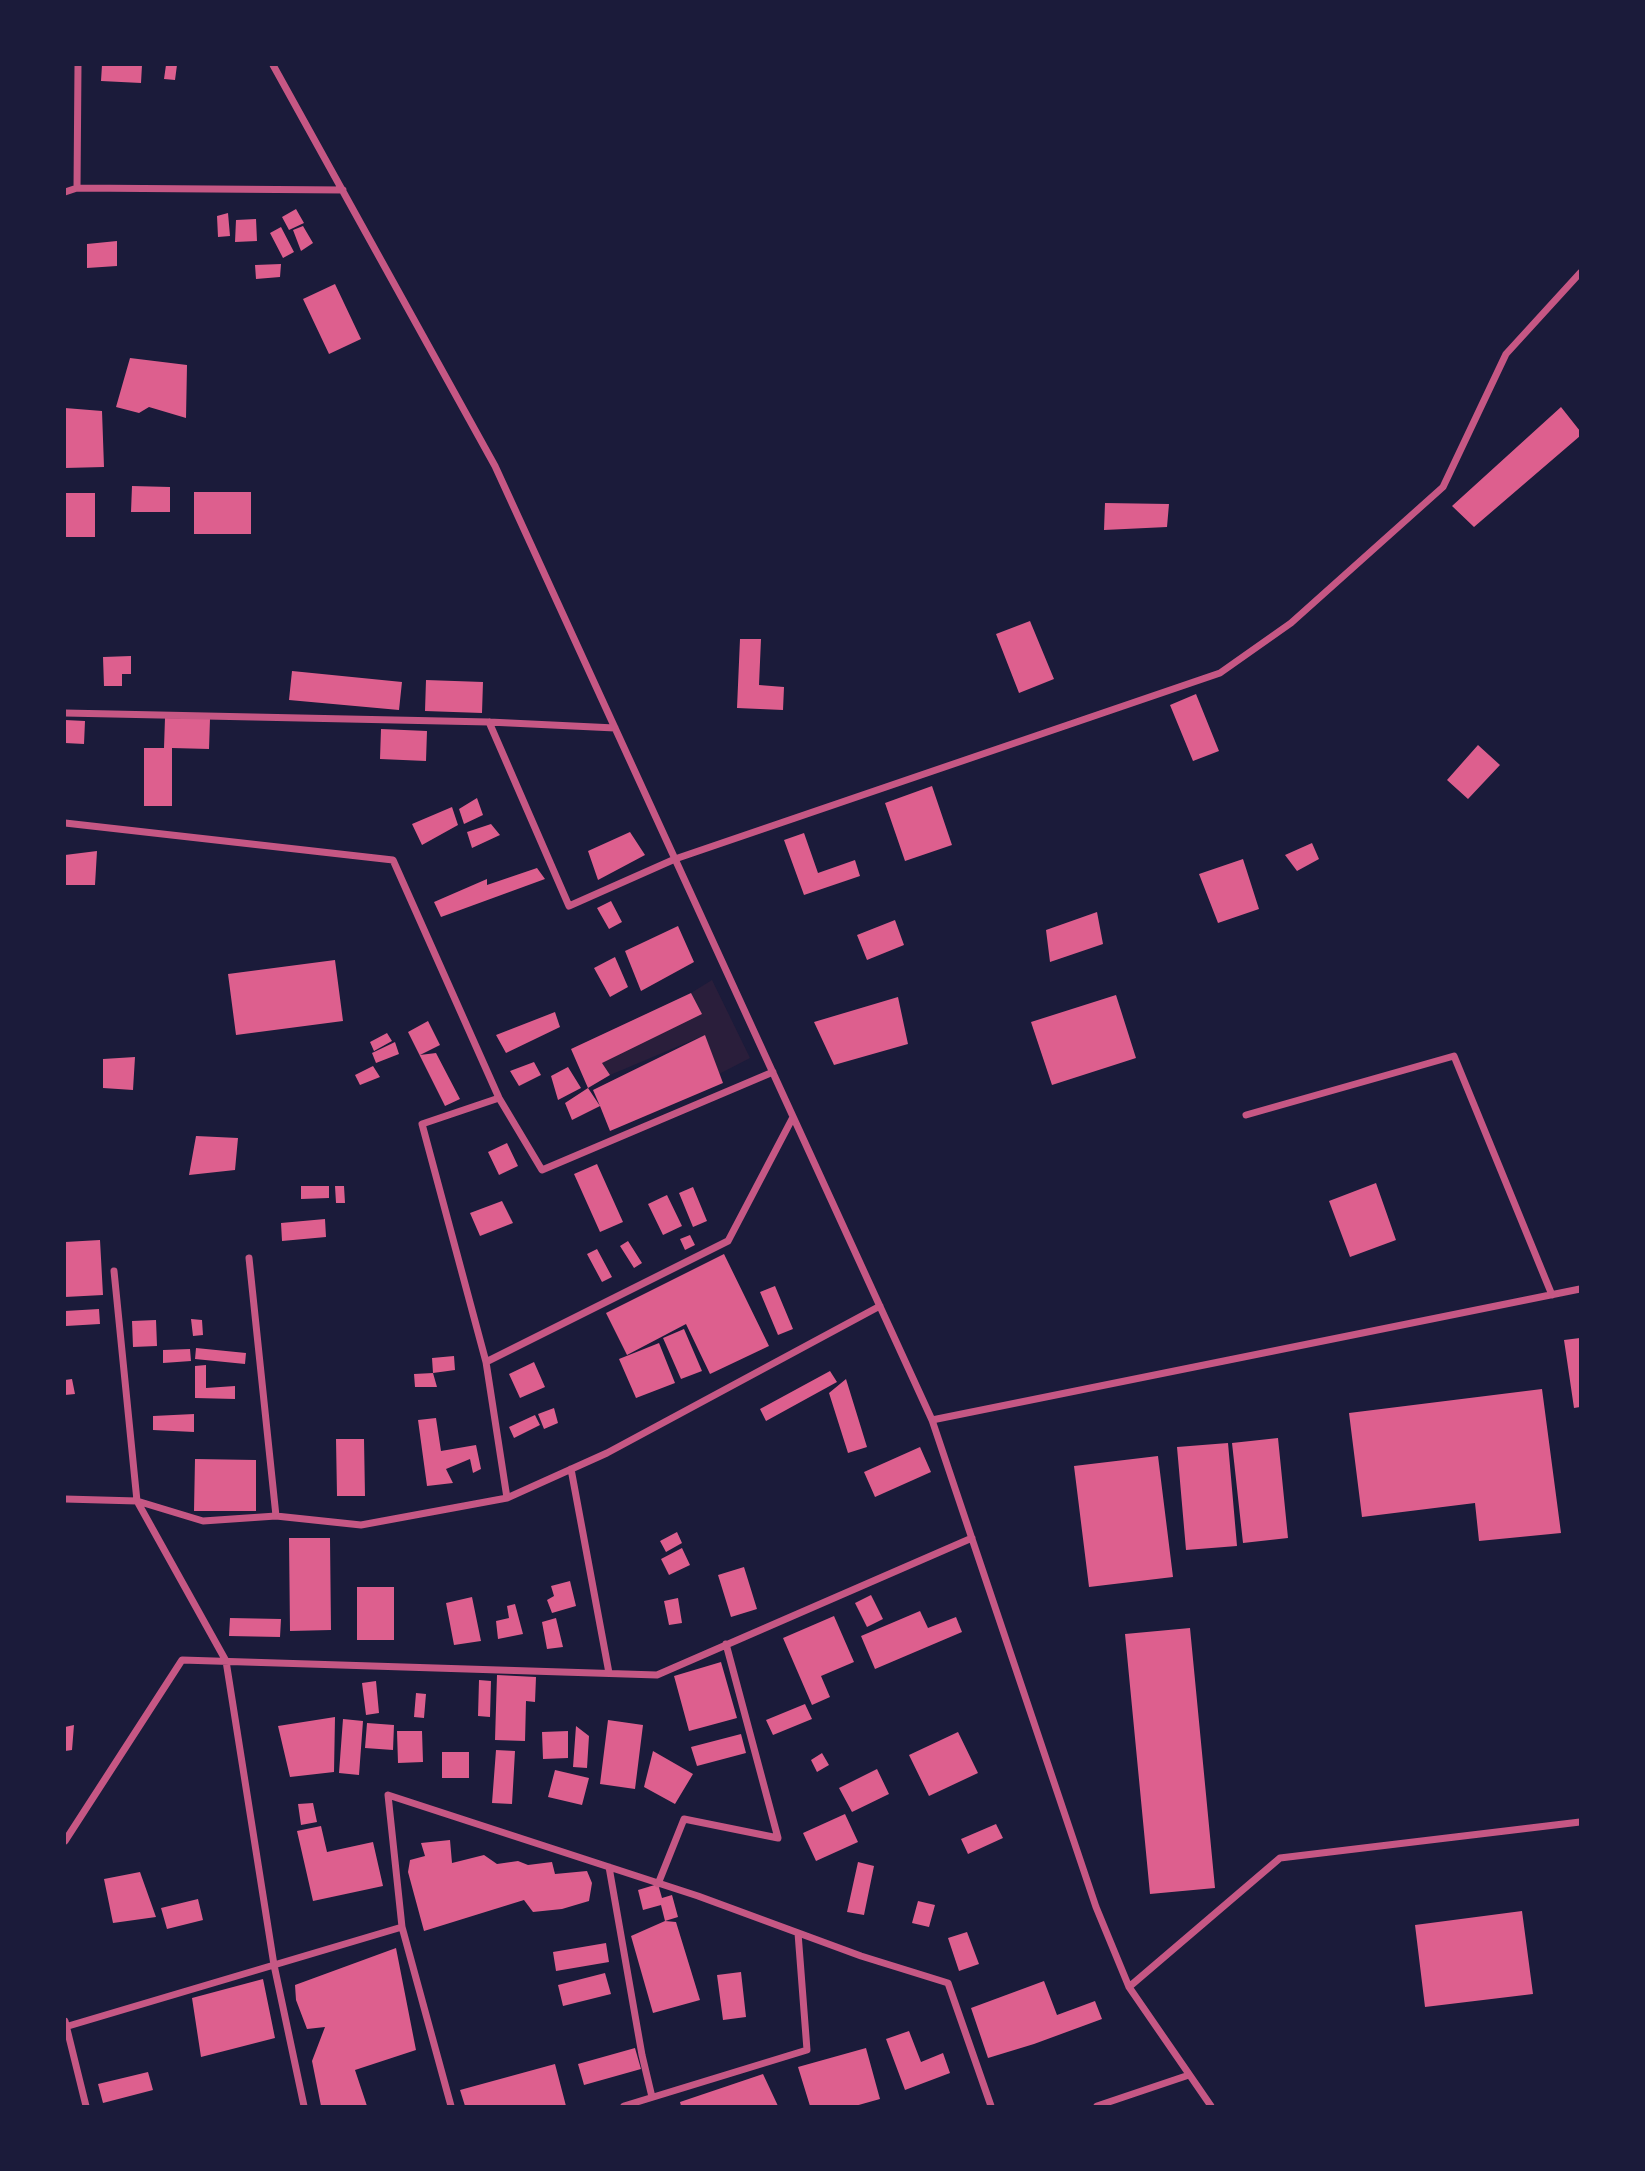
<!DOCTYPE html>
<html>
<head>
<meta charset="utf-8">
<style>
  body { margin:0 }
  #map { position:relative; width:1645px; height:2171px; overflow:hidden; background:#1b1b3a; font-family:"IBM Plex Sans",sans-serif }
  canvas { display:block }
  .frame { position:absolute; inset:0; border:66px solid #1b1b3a; pointer-events:none }
</style>
</head>
<body>
<div id="map">
<canvas width="1645" height="2171"></canvas>
<div class="frame"></div>
</div>
<script>
const ctx = document.querySelector('canvas').getContext('2d');
ctx.lineJoin = 'round';
function fillPath(path, color) { ctx.fillStyle = color; ctx.fill(path, 'evenodd'); }
const shape = rows => new Path2D(rows.map(r => 'M' + r).join(''));
function trace(path, color, width, dash) { ctx.strokeStyle = color; ctx.lineWidth = width; ctx.lineCap = dash ? 'butt' : 'round'; ctx.setLineDash(dash || []); ctx.stroke(path); }
const green = shape([
  [712,980,750,1058,719,1074,705,1035,610,1075,602,1063,691,993]
]);
const building = shape([
  [102,65,142,65,141,83,101,81],
  [166,65,177,65,175,80,164,79],
  [296,209,304,223,289,230,282,217],
  [228,213,230,236,218,237,217,216],
  [256,219,257,241,235,242,236,220],
  [303,226,313,243,301,251,293,230],
  [281,227,294,252,283,258,270,233],
  [117,241,117,266,87,268,87,244],
  [281,264,280,277,256,279,255,265],
  [335,284,361,339,329,354,303,299],
  [130,358,187,365,186,418,149,407,139,413,116,407],
  [1561,407,1580,431,1580,436,1474,527,1452,506],
  [65,408,102,411,104,467,65,468],
  [132,486,170,487,170,512,131,512],
  [194,492,251,492,251,534,194,534],
  [65,493,95,493,95,537,65,537],
  [1105,503,1169,504,1167,527,1104,530],
  [1030,621,1054,679,1019,693,996,634],
  [740,639,761,639,759,685,784,687,783,710,737,708],
  [131,656,131,674,122,674,122,686,104,686,103,657],
  [292,671,402,682,399,710,289,700],
  [426,680,483,682,482,713,425,711],
  [1196,694,1219,751,1193,761,1170,705],
  [165,718,210,719,209,749,172,748,172,806,144,806,144,748,164,748],
  [65,720,85,721,84,744,65,743],
  [381,729,427,731,426,761,380,759],
  [1478,745,1500,765,1468,799,1447,780],
  [932,786,952,845,905,861,885,803],
  [477,798,483,815,464,824,459,809],
  [452,807,458,825,422,845,412,824],
  [491,824,500,835,472,848,467,832],
  [630,832,645,855,598,880,588,851],
  [804,833,818,873,855,860,860,876,804,895,784,840],
  [1312,843,1319,859,1297,871,1285,855],
  [97,851,95,885,65,885,65,855],
  [1243,859,1259,909,1218,923,1199,874],
  [537,868,545,879,441,917,434,902,487,879,487,885],
  [611,901,622,922,609,929,597,908],
  [1097,912,1103,944,1050,962,1046,930],
  [895,920,904,945,867,960,857,935],
  [678,926,694,962,641,991,625,951],
  [615,957,628,987,610,997,594,968],
  [335,960,343,1021,236,1035,228,974],
  [691,993,702,1014,602,1063,610,1075,588,1088,571,1049],
  [1116,995,1136,1058,1052,1085,1031,1022],
  [898,997,908,1044,834,1065,814,1022],
  [555,1012,560,1027,506,1053,496,1035],
  [428,1021,440,1045,420,1055,436,1053,460,1099,445,1106,408,1032],
  [387,1033,392,1041,374,1051,370,1042],
  [705,1035,723,1083,610,1131,600,1106,572,1120,565,1103,588,1088,600,1106,593,1090],
  [395,1042,399,1054,376,1063,372,1053],
  [135,1057,133,1090,103,1088,103,1059],
  [534,1062,541,1075,519,1086,510,1071],
  [373,1066,380,1077,360,1085,355,1075],
  [568,1067,581,1088,558,1100,551,1076],
  [196,1136,238,1138,235,1170,189,1175],
  [507,1143,518,1166,499,1175,488,1152],
  [597,1164,623,1222,600,1232,574,1174],
  [1376,1183,1396,1240,1350,1257,1329,1201],
  [301,1186,329,1186,329,1198,301,1199],
  [335,1186,344,1186,345,1203,336,1203],
  [693,1187,707,1221,693,1227,679,1193],
  [667,1195,682,1226,663,1235,648,1204],
  [502,1201,513,1223,480,1236,470,1213],
  [325,1219,326,1237,282,1241,281,1223],
  [690,1235,695,1245,685,1250,680,1239],
  [100,1240,103,1295,65,1297,65,1242],
  [628,1241,642,1263,634,1268,620,1246],
  [597,1249,612,1277,602,1282,587,1254],
  [724,1254,769,1346,710,1374,686,1324,627,1355,606,1313],
  [775,1286,793,1329,778,1335,760,1292],
  [99,1309,100,1324,66,1326,65,1311],
  [191,1319,202,1320,203,1335,193,1336],
  [156,1320,157,1346,133,1347,132,1321],
  [684,1329,702,1371,681,1379,663,1338],
  [1580,1338,1580,1407,1574,1408,1564,1340],
  [659,1343,675,1383,636,1398,619,1359],
  [196,1348,246,1353,245,1364,195,1359],
  [190,1349,191,1361,163,1363,163,1350],
  [454,1356,455,1370,433,1373,437,1387,415,1387,414,1374,433,1373,432,1358],
  [534,1362,545,1387,520,1398,509,1374],
  [206,1365,206,1388,235,1386,235,1399,195,1398,195,1366],
  [830,1371,837,1382,766,1421,760,1409],
  [72,1379,75,1394,65,1395,65,1380],
  [846,1379,867,1447,848,1453,829,1393],
  [1542,1389,1561,1533,1479,1541,1475,1503,1362,1517,1349,1413],
  [554,1408,558,1423,544,1429,538,1414],
  [194,1414,194,1432,153,1430,153,1416],
  [535,1415,540,1425,514,1438,509,1427],
  [436,1418,441,1451,476,1445,481,1469,473,1473,470,1459,446,1469,453,1483,427,1486,418,1420],
  [1278,1438,1288,1538,1243,1543,1232,1443],
  [336,1439,364,1439,365,1496,337,1496],
  [1228,1443,1237,1546,1186,1550,1177,1447],
  [920,1447,931,1472,875,1497,864,1472],
  [1158,1456,1173,1577,1089,1587,1074,1466],
  [195,1459,256,1460,256,1511,194,1511],
  [677,1532,682,1543,666,1552,660,1541],
  [289,1538,330,1538,331,1630,290,1631],
  [682,1548,690,1565,669,1575,661,1559],
  [744,1567,757,1609,731,1617,718,1575],
  [570,1581,576,1606,552,1613,547,1600,554,1596,551,1586],
  [357,1587,394,1587,394,1640,357,1640],
  [871,1595,883,1619,867,1627,855,1603],
  [472,1597,481,1641,454,1645,446,1603],
  [678,1598,682,1623,669,1625,664,1601],
  [515,1604,523,1634,498,1639,496,1621,509,1618,507,1606],
  [920,1611,928,1628,956,1617,962,1632,875,1669,861,1636],
  [834,1616,854,1662,821,1676,830,1697,812,1705,783,1638],
  [230,1618,281,1619,280,1637,229,1636],
  [556,1618,563,1647,547,1649,542,1622],
  [1190,1628,1215,1888,1150,1894,1125,1634],
  [721,1662,737,1718,689,1731,674,1676],
  [497,1675,536,1677,535,1702,526,1701,525,1741,495,1740],
  [479,1680,491,1681,490,1717,478,1716],
  [376,1681,379,1713,366,1715,362,1683],
  [416,1693,426,1694,424,1718,414,1717],
  [805,1704,812,1719,773,1735,766,1720],
  [335,1717,334,1772,290,1777,278,1726],
  [343,1719,363,1721,359,1775,339,1773],
  [608,1720,643,1725,635,1789,600,1784],
  [367,1723,394,1725,393,1750,365,1748],
  [74,1725,72,1750,65,1751,65,1727],
  [576,1726,589,1736,587,1768,573,1767],
  [397,1731,422,1731,423,1762,398,1763],
  [568,1731,568,1758,543,1759,542,1732],
  [958,1732,978,1773,929,1796,909,1755],
  [741,1734,746,1753,697,1766,691,1747],
  [496,1750,515,1751,512,1804,492,1803],
  [653,1751,693,1774,675,1804,644,1787],
  [442,1752,469,1752,469,1778,442,1778],
  [822,1753,829,1765,817,1772,811,1760],
  [877,1769,889,1794,852,1812,839,1788],
  [555,1770,589,1778,582,1805,548,1797],
  [313,1803,317,1822,301,1825,298,1804],
  [845,1814,858,1842,816,1861,803,1833],
  [996,1824,1003,1838,968,1854,961,1839],
  [321,1826,327,1852,373,1842,383,1886,313,1901,297,1831],
  [450,1840,452,1863,484,1855,497,1864,518,1861,528,1865,552,1862,555,1874,587,1871,592,1883,589,1901,562,1909,533,1912,524,1900,424,1931,408,1872,410,1860,425,1856,421,1843],
  [858,1862,874,1866,864,1915,847,1912],
  [140,1872,156,1917,113,1923,104,1879],
  [658,1884,662,1898,672,1895,678,1917,665,1921,676,1922,700,2000,653,2013,631,1936,665,1921,661,1905,643,1910,638,1890],
  [198,1899,203,1920,167,1929,161,1908],
  [918,1901,935,1905,929,1927,912,1923],
  [1522,1911,1533,1994,1425,2007,1415,1925],
  [967,1932,979,1964,959,1971,948,1938],
  [606,1943,609,1962,556,1971,553,1952],
  [396,1948,416,2050,355,2070,367,2106,321,2106,312,2061,325,2027,307,2029,296,2000,295,1985],
  [741,1972,746,2017,723,2020,717,1975],
  [605,1973,611,1994,563,2006,558,1985],
  [263,1979,275,2038,201,2057,192,1998],
  [1044,1981,1057,2015,1095,2001,1102,2019,1034,2044,988,2058,971,2008],
  [909,2031,921,2062,943,2053,950,2073,905,2090,886,2039],
  [635,2048,641,2069,584,2085,578,2064],
  [866,2048,880,2099,855,2106,810,2106,798,2067],
  [555,2064,566,2106,465,2106,460,2090],
  [148,2072,153,2090,103,2103,98,2084],
  [763,2074,778,2106,681,2106,680,2102]
]);
const minor = shape([
  [273,65,495,466,932,1420],
  [77,188,343,190],
  [65,192,77,188,78,65],
  [65,713,489,722,615,728],
  [489,722,569,906,675,859,1220,673,1291,623,1443,487,1506,354,1580,273],
  [65,823,393,860,499,1098,542,1170,773,1072],
  [1246,1115,1454,1056,1552,1295],
  [249,1258,276,1516],
  [114,1271,137,1501,203,1521,276,1516,361,1525,507,1498,607,1453,880,1306],
  [486,1362,422,1124,499,1098],
  [571,1469,609,1673],
  [507,1498,486,1362,728,1241,793,1117],
  [65,1499,137,1501,226,1661,274,1965,304,2106],
  [65,1841,182,1660,657,1675,972,1538],
  [609,1867,642,2055,652,2097],
  [658,1884,684,1819,778,1838,726,1644],
  [402,1927,451,2106],
  [1129,1987,1280,1858,1580,1822],
  [65,2021,86,2106],
  [65,2027,402,1927,388,1795,698,1896,861,1956,948,1983,991,2106],
  [624,2106,807,2050,798,1933],
  [1097,2106,1189,2075],
  [1211,2106,1129,1987,1096,1907,932,1420,1580,1289]
]);
fillPath(green, '#2a1e3b');
fillPath(building, '#dd5f8e');
trace(minor, '#c65784', 7);
</script>
</body>
</html>
